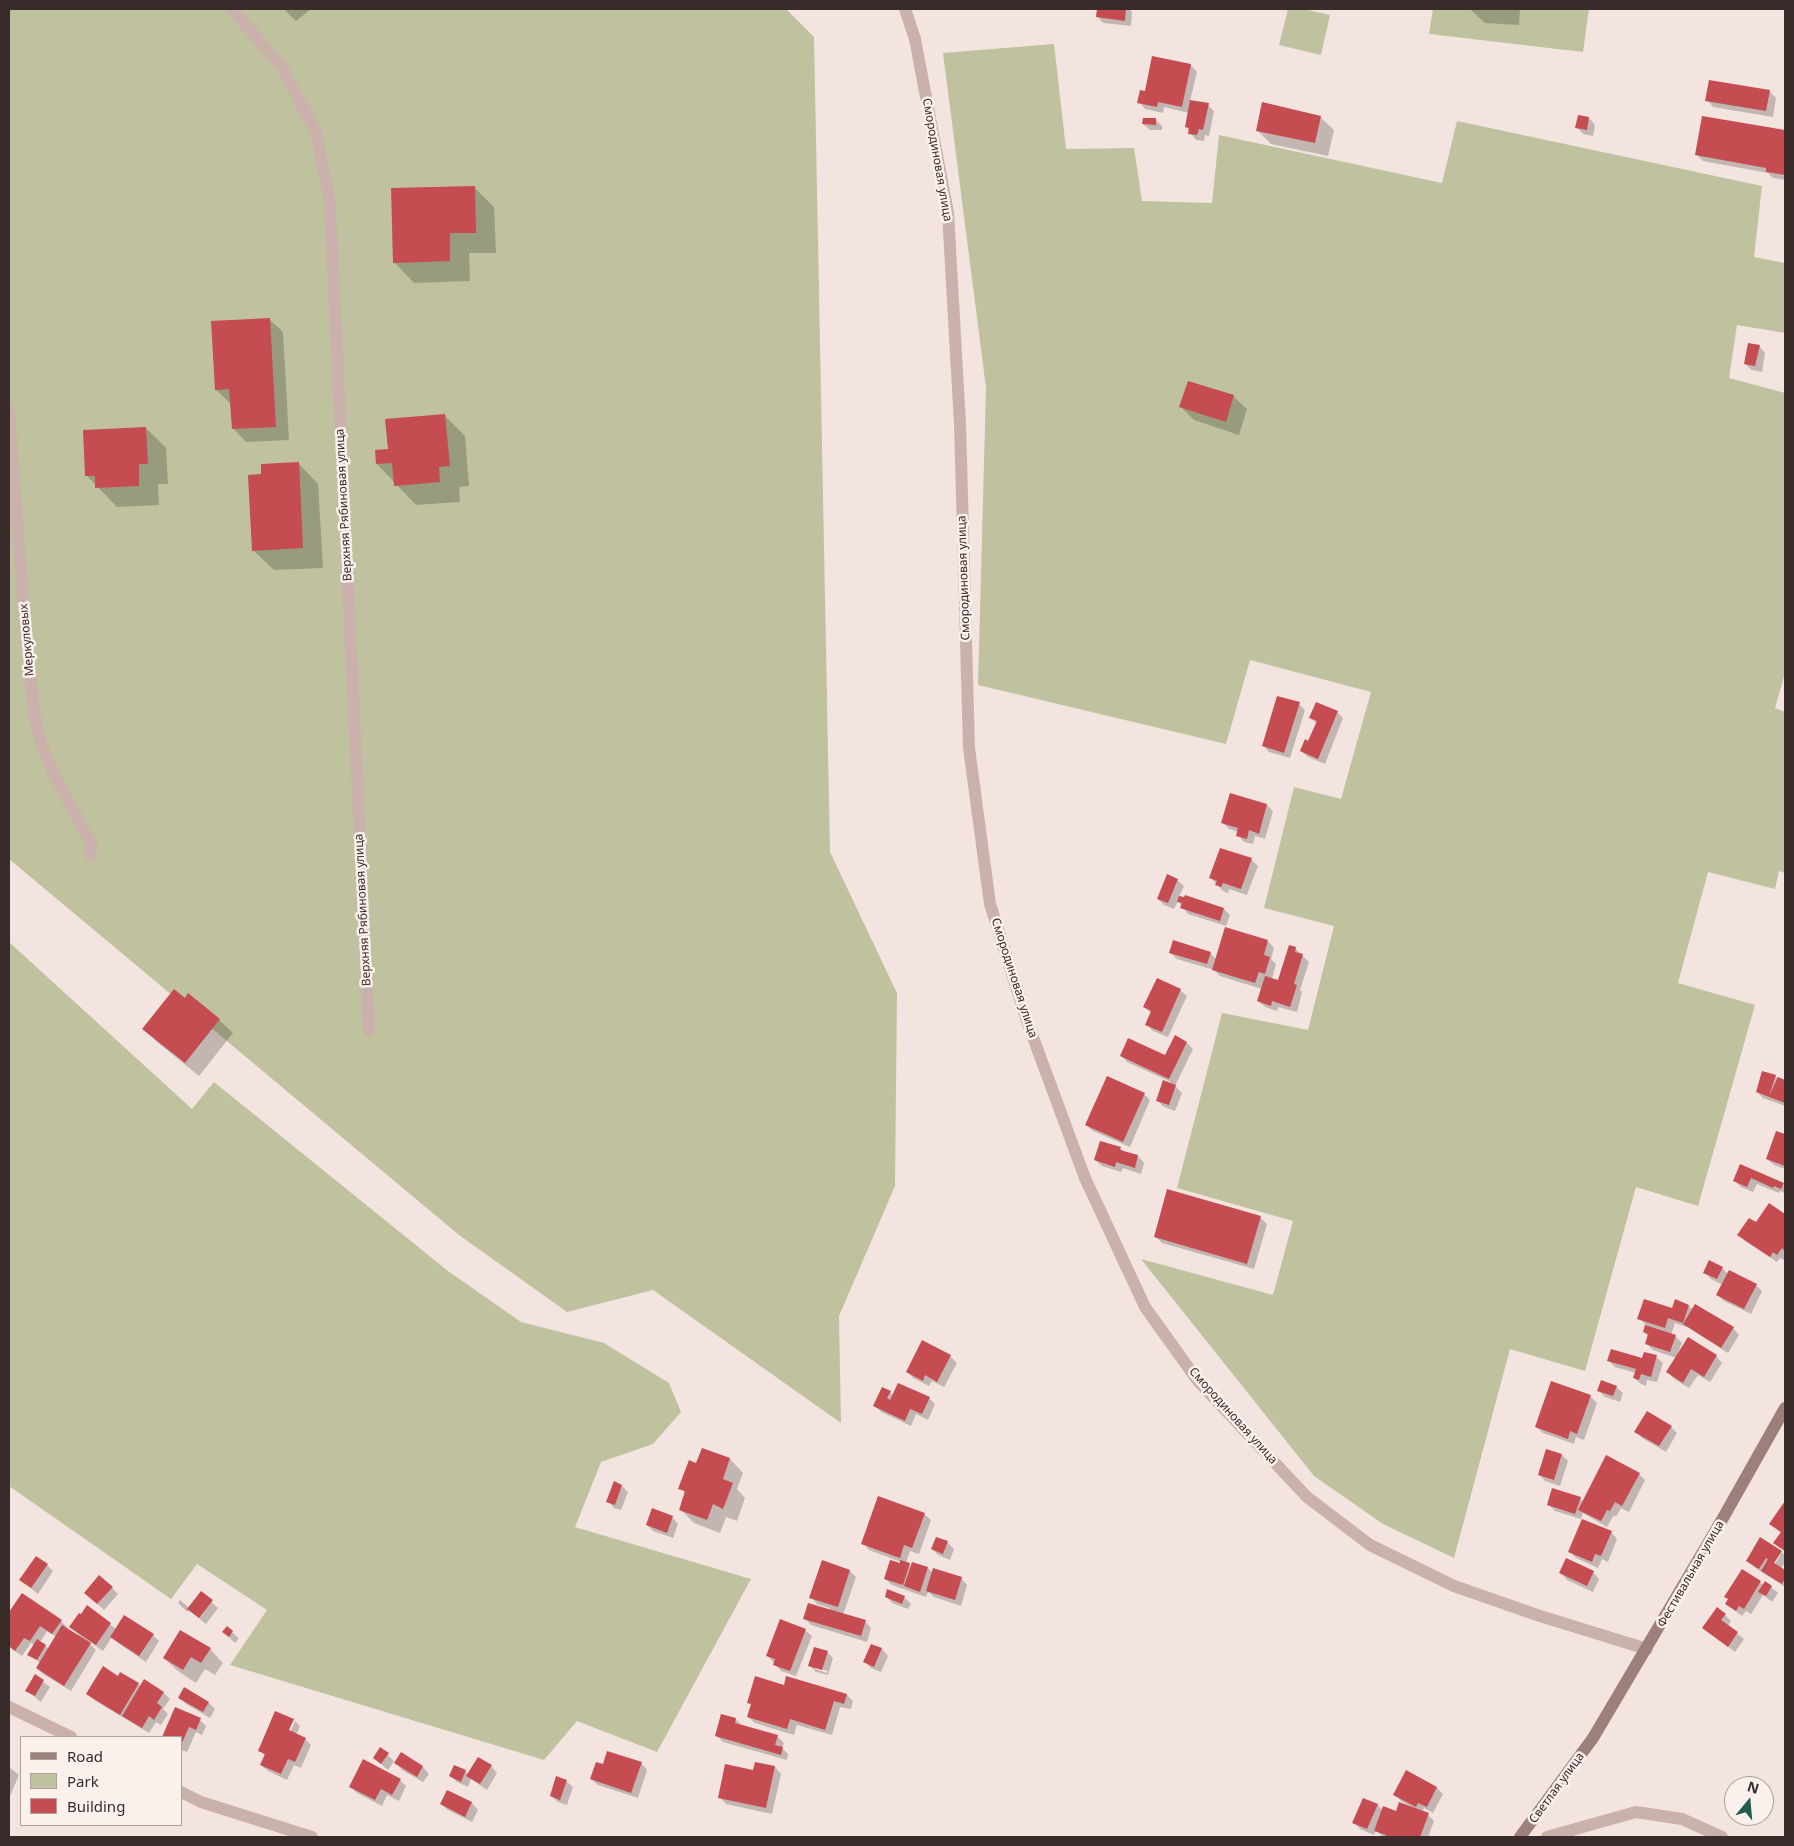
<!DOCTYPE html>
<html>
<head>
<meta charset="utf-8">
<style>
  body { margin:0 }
  #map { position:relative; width:1794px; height:1846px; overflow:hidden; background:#f3e4e0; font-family:"Noto Sans",sans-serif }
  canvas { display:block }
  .frame { position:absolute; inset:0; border:10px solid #392b2a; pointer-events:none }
  .legend { position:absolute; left:20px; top:1736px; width:162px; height:90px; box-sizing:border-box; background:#faf0ec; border:1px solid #ada19e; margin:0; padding:6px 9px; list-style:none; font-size:15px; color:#392b2a }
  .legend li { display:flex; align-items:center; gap:10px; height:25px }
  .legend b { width:25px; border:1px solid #ada19e }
  .north { position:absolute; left:1724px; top:1776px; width:50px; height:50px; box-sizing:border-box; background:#faf0ec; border:1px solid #ada19e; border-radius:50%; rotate:17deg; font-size:14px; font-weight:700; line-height:20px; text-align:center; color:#392b2a }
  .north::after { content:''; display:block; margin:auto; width:18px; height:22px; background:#205b4e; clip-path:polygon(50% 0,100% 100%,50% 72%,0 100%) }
</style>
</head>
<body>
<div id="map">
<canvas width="1794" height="1846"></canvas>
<div class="frame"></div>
<ul class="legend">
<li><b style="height:6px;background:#9f7f7c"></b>Road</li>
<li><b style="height:14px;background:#c0c29f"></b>Park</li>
<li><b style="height:14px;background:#c54c51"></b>Building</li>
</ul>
<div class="north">N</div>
</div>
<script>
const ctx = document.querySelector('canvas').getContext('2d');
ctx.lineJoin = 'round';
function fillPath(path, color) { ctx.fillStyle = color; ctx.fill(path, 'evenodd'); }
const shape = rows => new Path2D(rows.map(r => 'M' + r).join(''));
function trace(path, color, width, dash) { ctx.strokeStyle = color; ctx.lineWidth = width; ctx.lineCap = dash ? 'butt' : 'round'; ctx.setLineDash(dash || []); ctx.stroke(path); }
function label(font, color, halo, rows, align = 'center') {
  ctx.font = font + ' "Noto Sans",sans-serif'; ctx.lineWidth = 5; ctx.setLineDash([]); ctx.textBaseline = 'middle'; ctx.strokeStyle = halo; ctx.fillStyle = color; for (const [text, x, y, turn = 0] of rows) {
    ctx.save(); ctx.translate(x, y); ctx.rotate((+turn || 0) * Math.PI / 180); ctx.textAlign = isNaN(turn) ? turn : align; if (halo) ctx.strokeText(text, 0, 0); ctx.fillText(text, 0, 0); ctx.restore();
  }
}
const green = shape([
  [9,9,786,9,814,37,830,852,897,993,895,1186,839,1316,841,1423,653,1290,567,1312,459,1235,9,859],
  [1288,9,1304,9,1330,15,1321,55,1279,45],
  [1433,9,1589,9,1583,52,1429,34],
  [1054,44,1066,149,1134,148,1142,201,1212,203,1219,135,1442,183,1457,121,1762,186,1754,257,1785,263,1785,333,1737,325,1729,378,1785,393,1785,673,1775,708,1785,712,1785,873,1779,871,1775,889,1708,872,1678,983,1755,1005,1698,1206,1636,1187,1585,1371,1510,1349,1454,1558,1383,1524,1314,1476,1141,1259,1273,1295,1293,1221,1177,1188,1222,1013,1308,1030,1334,926,1264,908,1294,787,1341,799,1371,692,1250,660,1226,744,978,685,986,388,943,53],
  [9,942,192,1109,214,1082,448,1271,521,1322,604,1343,669,1383,681,1412,653,1444,601,1462,575,1527,751,1579,657,1752,577,1721,544,1760,230,1665,267,1610,197,1564,171,1599,9,1486]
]);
const shadow = shape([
  [284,9,311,9,296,21],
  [1098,9,1129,9,1132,12,1131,26,1103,23,1097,16],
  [1470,9,1520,9,1519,25,1485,23],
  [1191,65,1197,72,1190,101,1208,105,1214,111,1209,136,1205,135,1204,141,1196,140,1186,127,1189,113,1164,107,1163,113,1145,109,1139,102],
  [1769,91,1776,98,1773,117,1713,107,1707,100],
  [1320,117,1334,130,1328,156,1271,144,1257,130],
  [1703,117,1785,131,1785,180,1773,178,1768,173,1703,161,1697,155],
  [1589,118,1595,125,1593,136,1583,134,1577,127],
  [1156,120,1162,126,1162,130,1150,130,1143,124],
  [474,187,494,207,496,253,469,253,470,281,414,283,394,262],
  [269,319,283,332,289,440,246,442,233,428,231,403,230,403,216,390],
  [1759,346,1765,353,1762,372,1752,370,1745,364],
  [1233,396,1247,409,1239,435,1194,420,1181,407],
  [445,416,465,436,469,486,459,487,460,502,416,505,377,464,376,451,389,450],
  [146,428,166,448,168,484,158,484,159,505,117,507,87,476],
  [298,463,318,484,323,568,274,570,253,550,263,475],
  [1299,704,1305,710,1290,758,1269,752,1263,745],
  [1337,712,1343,718,1325,764,1308,757,1301,751,1309,743,1317,724,1311,718],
  [1231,795,1267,805,1273,811,1265,839,1255,836,1253,844,1244,842,1238,835,1239,832,1229,829,1223,823],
  [1251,859,1258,866,1247,895,1229,889,1228,893,1223,891,1211,878],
  [1177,880,1184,886,1179,897,1185,898,1185,896,1224,909,1230,915,1226,926,1188,914,1178,901,1174,909,1164,905,1158,899],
  [1268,941,1274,948,1271,959,1276,964,1272,979,1279,981,1289,947,1296,949,1309,962,1300,990,1302,992,1297,1012,1278,1007,1277,1011,1265,1007,1258,1001,1262,989,1220,976,1214,970,1177,959,1171,953,1210,953,1216,959],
  [1180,990,1187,996,1168,1037,1153,1031,1146,1024,1151,1013,1145,1007],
  [219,1020,233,1033,199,1076,157,1042,144,1029],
  [1187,1043,1193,1049,1175,1086,1182,1093,1175,1111,1164,1107,1157,1100,1171,1082,1127,1062,1121,1055,1166,1057],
  [1775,1076,1785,1082,1785,1106,1763,1098,1757,1092],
  [1144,1094,1150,1100,1130,1147,1093,1131,1086,1125],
  [1777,1133,1785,1136,1785,1169,1774,1165,1767,1159],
  [1120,1148,1125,1153,1138,1156,1144,1163,1141,1174,1123,1168,1121,1172,1102,1166,1095,1160],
  [1741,1165,1783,1184,1785,1186,1785,1193,1780,1191,1779,1193,1757,1184,1753,1192,1741,1187,1735,1181],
  [1769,1204,1785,1215,1785,1258,1784,1260,1780,1258,1777,1262,1745,1241,1739,1235,1756,1224],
  [1260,1217,1267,1224,1254,1269,1162,1243,1155,1236],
  [1722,1268,1728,1274,1756,1285,1762,1291,1751,1314,1724,1301,1718,1295,1723,1285,1711,1279,1705,1273],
  [1689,1306,1693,1310,1733,1328,1739,1335,1728,1353,1689,1328,1675,1323,1671,1335,1675,1336,1682,1343,1678,1353,1716,1356,1722,1363,1710,1382,1698,1375,1689,1388,1674,1379,1668,1372,1676,1358,1653,1350,1647,1344,1649,1337,1644,1332,1646,1325,1639,1318],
  [923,1342,950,1356,957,1363,944,1387,932,1381,929,1386,913,1378,907,1371],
  [1656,1357,1663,1363,1657,1382,1647,1380,1646,1386,1641,1384,1634,1378,1636,1373,1615,1367,1609,1361,1643,1359],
  [1616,1387,1623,1393,1620,1402,1605,1397,1599,1391],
  [890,1392,893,1396,929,1398,935,1404,928,1420,916,1414,911,1426,881,1412,875,1406],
  [1590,1396,1597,1403,1584,1440,1576,1437,1574,1444,1543,1433,1536,1427],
  [1671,1427,1677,1433,1666,1452,1642,1438,1636,1431],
  [703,1449,730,1459,743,1473,737,1489,745,1498,737,1521,726,1517,720,1533,694,1523,680,1509,686,1494,680,1488,697,1464],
  [1562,1455,1568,1461,1560,1486,1545,1481,1539,1474],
  [1639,1474,1645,1480,1629,1512,1621,1508,1616,1517,1614,1515,1607,1527,1583,1513,1581,1519,1555,1511,1548,1504,1580,1498,1583,1502],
  [622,1486,628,1492,621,1510,614,1508,608,1501],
  [1785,1503,1785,1552,1775,1542,1781,1533,1771,1524],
  [924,1514,931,1520,919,1554,910,1551,906,1563,912,1567,913,1563,928,1568,933,1573,961,1578,967,1585,961,1606,934,1597,928,1592,926,1597,892,1585,885,1579,900,1565,901,1562,869,1550,863,1543],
  [672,1517,678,1524,673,1538,653,1531,647,1525],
  [1611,1532,1617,1539,1608,1562,1602,1559,1598,1568,1576,1558,1569,1551],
  [936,1538,948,1543,954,1549,950,1560,938,1555,932,1549],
  [1781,1551,1770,1568,1772,1569,1782,1552,1785,1555,1785,1562,1781,1569,1785,1571,1785,1587,1754,1567,1748,1561],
  [47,1565,53,1571,38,1594,21,1580],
  [850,1571,856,1577,843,1615,865,1621,871,1628,867,1642,811,1625,805,1619,829,1610,830,1608,817,1604,811,1597],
  [1742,1571,1764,1585,1771,1587,1778,1593,1772,1602,1763,1595,1751,1614,1746,1611,1742,1616,1726,1604],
  [1593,1572,1599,1579,1593,1592,1567,1580,1561,1573],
  [112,1588,118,1594,104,1610,92,1599],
  [201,1593,218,1608,206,1624,189,1610,188,1612,185,1610,178,1603,180,1600,189,1608],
  [22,1595,61,1621,67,1627,66,1629,81,1637,71,1627,81,1616,87,1607,116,1629,153,1635,159,1641,146,1662,118,1643,112,1637,103,1651,90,1642,89,1643,96,1650,71,1691,43,1674,37,1668,40,1663,29,1654,34,1645,31,1643,22,1656,9,1647,9,1614],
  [47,1631,56,1637,49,1649,40,1642],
  [886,1596,904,1597,911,1604,908,1609,892,1603],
  [1725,1615,1731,1621,1728,1626,1744,1639,1735,1652,1704,1628],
  [227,1628,239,1638,235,1643,224,1632],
  [805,1630,812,1636,796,1676,781,1671,768,1656],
  [872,1646,882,1649,888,1656,881,1672,871,1668,865,1662],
  [210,1649,223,1663,215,1675,205,1669,196,1683,178,1671,164,1658],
  [827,1652,833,1658,828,1675,816,1672,809,1665],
  [815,1667,828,1671,827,1673,815,1669],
  [35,1676,50,1687,41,1702,26,1690],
  [118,1677,138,1684,141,1687,144,1681,164,1693,170,1699,163,1709,168,1714,161,1725,156,1722,149,1733,94,1700,87,1694],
  [785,1686,847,1695,853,1701,851,1709,840,1707,832,1735,797,1725,794,1735,755,1723,748,1717,752,1705,749,1703],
  [185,1689,209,1703,215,1709,210,1718,186,1704,180,1698],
  [176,1709,200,1720,206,1726,202,1735,196,1732,187,1752,181,1750,181,1737,163,1737],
  [276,1712,295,1721,292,1721,285,1736,288,1737,295,1721,300,1726,296,1735,305,1739,311,1745,301,1768,294,1765,287,1780,268,1771,261,1765,265,1756,260,1750],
  [735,1719,742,1725,777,1736,784,1743,782,1748,788,1754,787,1760,723,1742,717,1736],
  [381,1749,394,1761,388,1770,374,1758],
  [402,1754,423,1767,429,1774,423,1782,402,1770,396,1763],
  [641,1763,647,1770,638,1798,598,1785,591,1779],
  [491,1766,497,1773,487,1790,471,1779,468,1787,457,1782,450,1776,465,1771,469,1775],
  [9,1767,19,1775,10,1796,9,1796],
  [775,1767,781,1774,772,1814,726,1804,720,1797,754,1771],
  [1407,1772,1437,1788,1443,1794,1433,1813,1424,1808,1422,1812,1428,1815,1434,1821,1428,1837,1383,1837,1376,1830,1374,1835,1360,1829,1354,1822,1364,1799,1378,1805,1383,1811,1397,1813,1414,1808,1401,1801,1395,1794],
  [400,1780,406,1786,399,1801,387,1795,382,1806,357,1793,351,1787],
  [566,1781,573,1787,567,1805,558,1802,551,1796],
  [447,1792,472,1803,478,1810,472,1822,448,1810,441,1804]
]);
const building = shape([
  [1097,9,1126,9,1125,21,1096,17],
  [1152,56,1191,64,1182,107,1158,102,1157,107,1137,103,1140,90,1145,91],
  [1709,80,1770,90,1766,111,1705,101],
  [1190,100,1209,103,1203,130,1199,129,1197,135,1188,134,1189,128,1185,127],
  [1262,102,1321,116,1315,143,1256,131],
  [1578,115,1589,117,1587,130,1575,128],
  [1702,116,1785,130,1785,175,1766,172,1766,168,1695,155],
  [1143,118,1156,118,1156,125,1142,124],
  [475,186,476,233,450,233,450,261,393,263,391,188],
  [270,318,276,427,232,429,229,389,215,390,211,321],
  [1748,343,1760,345,1755,366,1744,364],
  [1188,381,1234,395,1226,422,1179,407],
  [445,414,450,466,439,467,440,482,394,486,392,463,376,464,375,450,388,449,385,419],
  [146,427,148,464,139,464,139,486,95,488,95,476,85,476,83,430],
  [299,462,303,548,252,551,248,475,261,474,261,464],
  [1277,696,1300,702,1284,753,1262,746],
  [1316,702,1338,711,1318,759,1300,751,1305,739,1308,741,1317,721,1309,718],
  [1230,793,1267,804,1259,834,1249,830,1247,839,1236,836,1238,828,1221,823],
  [1220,848,1252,858,1241,889,1223,883,1221,887,1215,885,1217,881,1209,878],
  [1167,874,1178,879,1168,903,1157,899],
  [1185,895,1224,908,1220,921,1180,908,1182,903,1177,902,1179,896,1184,897],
  [1225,927,1268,940,1264,955,1270,957,1265,974,1259,972,1255,983,1212,970],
  [1173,940,1211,952,1207,964,1169,953],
  [1289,945,1296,947,1295,952,1303,954,1294,984,1297,985,1290,1007,1272,1001,1271,1006,1257,1001,1265,976,1278,980],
  [1157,978,1181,989,1162,1032,1145,1025,1151,1011,1143,1007],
  [174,989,185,998,188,993,220,1019,185,1063,142,1029],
  [1175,1035,1187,1042,1169,1079,1120,1056,1128,1038,1165,1055],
  [1762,1071,1776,1075,1769,1096,1778,1077,1785,1080,1785,1103,1756,1092],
  [1107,1076,1145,1093,1123,1142,1085,1125],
  [1163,1080,1176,1085,1169,1105,1156,1101],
  [1776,1131,1785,1134,1785,1166,1766,1159],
  [1100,1141,1121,1147,1120,1150,1138,1155,1135,1168,1116,1162,1115,1167,1094,1160],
  [1740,1164,1784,1183,1781,1189,1774,1186,1773,1188,1751,1178,1747,1187,1733,1181],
  [1167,1189,1261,1216,1247,1264,1154,1237],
  [1769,1203,1785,1214,1785,1251,1782,1248,1777,1255,1773,1252,1770,1257,1737,1235,1749,1218,1756,1222],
  [1709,1260,1723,1267,1717,1279,1703,1273],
  [1729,1270,1757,1284,1744,1309,1716,1295],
  [1644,1299,1672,1308,1675,1299,1689,1305,1683,1323,1668,1318,1665,1328,1637,1319],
  [1695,1304,1734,1327,1721,1348,1683,1324],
  [1645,1325,1676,1335,1670,1352,1645,1344,1648,1334,1643,1332],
  [1688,1337,1717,1355,1704,1377,1691,1369,1683,1383,1666,1372],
  [922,1340,951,1355,937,1382,925,1375,923,1381,906,1372],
  [1611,1349,1642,1358,1644,1352,1657,1355,1651,1377,1641,1374,1639,1380,1633,1378,1636,1369,1607,1361],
  [1601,1380,1617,1386,1613,1396,1597,1391],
  [1551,1381,1591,1395,1577,1434,1570,1431,1568,1439,1535,1427],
  [898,1383,930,1397,922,1414,910,1409,905,1421,873,1406,882,1387,891,1391,887,1398,890,1400],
  [1647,1411,1672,1426,1659,1446,1634,1432],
  [702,1448,730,1458,723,1479,733,1483,723,1509,713,1504,707,1520,679,1510,685,1491,678,1489,689,1460,696,1463],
  [1546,1449,1562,1454,1554,1480,1538,1475],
  [1606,1455,1640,1473,1622,1506,1615,1502,1610,1511,1607,1510,1601,1521,1578,1510],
  [614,1481,622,1485,615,1505,606,1502],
  [1552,1488,1581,1497,1575,1514,1547,1505],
  [878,1496,925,1513,912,1548,904,1545,900,1558,861,1544],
  [1785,1501,1785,1551,1773,1543,1781,1532,1769,1524],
  [652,1508,673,1516,667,1533,646,1525],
  [1582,1519,1612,1531,1601,1556,1595,1554,1592,1562,1568,1552],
  [936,1537,948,1541,943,1554,931,1549],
  [1760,1537,1782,1551,1774,1563,1785,1570,1785,1578,1782,1584,1761,1571,1768,1559,1766,1558,1759,1569,1746,1561],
  [36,1556,48,1564,31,1588,19,1580],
  [1566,1558,1594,1571,1587,1586,1559,1573],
  [822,1560,850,1570,838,1607,809,1598],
  [890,1560,900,1563,900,1560,910,1563,903,1585,884,1579],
  [912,1562,928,1567,920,1592,904,1586],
  [933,1568,962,1577,955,1600,926,1591],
  [1742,1569,1761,1581,1744,1609,1739,1606,1736,1611,1725,1604,1728,1599,1724,1597],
  [99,1575,113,1587,97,1604,84,1593],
  [1765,1581,1772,1586,1766,1596,1758,1592],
  [887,1589,905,1596,902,1604,885,1597],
  [201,1591,213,1600,199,1618,187,1609],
  [22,1593,62,1620,52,1634,40,1626,30,1641,24,1638,15,1651,9,1646,9,1612],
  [808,1603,866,1620,861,1636,803,1619],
  [87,1605,111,1623,96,1645,69,1627,79,1613,81,1614],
  [1717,1607,1726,1614,1721,1620,1738,1632,1728,1647,1702,1628],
  [124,1615,154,1634,139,1656,110,1637],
  [780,1619,806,1629,790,1671,773,1665,775,1659,766,1656],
  [62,1625,91,1643,64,1686,36,1668],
  [227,1626,233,1631,229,1637,222,1632],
  [180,1630,211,1648,201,1663,191,1657,183,1670,163,1658],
  [37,1639,46,1645,37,1660,27,1655],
  [871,1644,882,1648,874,1667,863,1662],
  [814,1647,828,1651,822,1670,808,1666],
  [103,1666,118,1676,120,1672,139,1683,120,1715,86,1694],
  [35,1674,44,1680,35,1696,25,1691],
  [755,1676,784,1685,786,1676,847,1694,844,1704,834,1701,825,1730,790,1719,787,1729,747,1717,751,1704,747,1703],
  [144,1679,164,1692,157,1703,162,1707,154,1720,149,1716,142,1728,122,1716],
  [184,1687,209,1702,203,1712,178,1698],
  [175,1707,201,1718,196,1730,189,1727,181,1745,181,1737,162,1737],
  [275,1711,294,1719,289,1730,306,1738,295,1762,288,1759,281,1774,260,1765,265,1754,258,1751],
  [721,1714,736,1718,735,1723,778,1735,775,1745,783,1747,781,1755,715,1736],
  [380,1747,389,1753,381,1764,373,1758],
  [607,1751,642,1762,631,1793,590,1779,596,1762,603,1764],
  [401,1752,423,1766,417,1777,394,1763],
  [478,1757,492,1765,480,1784,466,1776],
  [363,1759,401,1779,392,1795,381,1789,375,1800,349,1787],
  [755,1762,775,1766,766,1808,718,1798,725,1764,753,1770],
  [454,1765,466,1770,461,1782,449,1776],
  [1406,1770,1437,1787,1427,1807,1418,1803,1416,1807,1393,1795],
  [556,1776,567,1780,560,1800,550,1796],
  [447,1790,472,1802,465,1817,440,1804],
  [1363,1798,1378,1804,1367,1829,1352,1823],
  [1399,1802,1429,1813,1420,1837,1385,1837,1386,1835,1374,1831,1383,1806,1396,1811]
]);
const street = shape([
  [232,9,281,66,316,132,330,203,369,1030],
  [905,9,915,39,948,213,960,424,969,748,990,904,1027,1021,1085,1178,1145,1307,1198,1381,1307,1497,1370,1545,1454,1586,1540,1616,1647,1649],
  [9,411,25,628,34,712,39,736,46,756,55,777,92,845,90,855],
  [9,1707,71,1737],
  [181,1792,201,1802,312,1837],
  [1547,1837,1636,1812,1682,1819,1722,1837]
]);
const secondary = shape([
  [1520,1837,1593,1738,1723,1518,1785,1408]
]);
const streetNames = [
  ["Смородиновая улица",937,160,80],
  ["Верхняя Рябиновая улица",344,505,-93],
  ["Смородиновая улица",964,578,-92],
  ["Меркуловых",27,640,-95],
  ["Верхняя Рябиновая улица",363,910,-93],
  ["Смородиновая улица",1014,978,72],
  ["Смородиновая улица",1233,1416,48],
  ["Фестивальная улица",1691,1574,-60],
  ["Светлая улица",1557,1788,-54]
];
fillPath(green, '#c0c29f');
fillPath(shadow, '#0003');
fillPath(building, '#c54c51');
trace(street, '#cbb1ab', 12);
trace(secondary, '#9f7f7c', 12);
label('12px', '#392b2a', '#faf0ec', streetNames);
</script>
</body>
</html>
